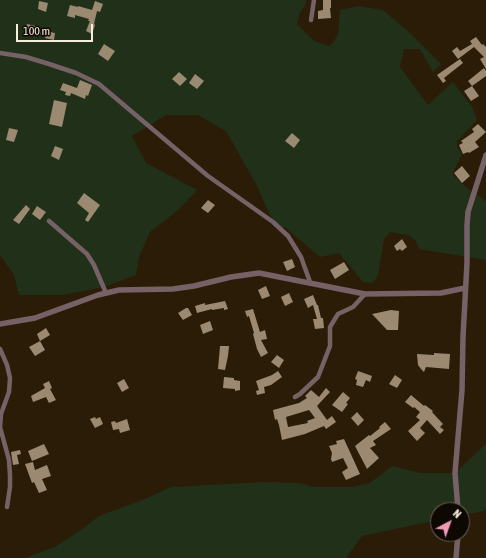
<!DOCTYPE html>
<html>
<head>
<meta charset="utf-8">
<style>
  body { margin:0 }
  #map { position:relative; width:486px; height:558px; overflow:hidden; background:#2b1c07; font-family:"Asap Condensed",sans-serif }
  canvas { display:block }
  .north { position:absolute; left:430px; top:502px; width:40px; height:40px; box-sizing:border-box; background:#0e0802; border:1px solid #6b645b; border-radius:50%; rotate:41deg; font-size:11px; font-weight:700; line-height:16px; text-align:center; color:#f7ede0 }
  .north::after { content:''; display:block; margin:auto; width:14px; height:18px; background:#ef9ab9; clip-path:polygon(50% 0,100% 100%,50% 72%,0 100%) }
  .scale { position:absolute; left:16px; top:24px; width:77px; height:18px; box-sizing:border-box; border:2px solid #f7ede0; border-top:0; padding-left:5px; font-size:12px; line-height:14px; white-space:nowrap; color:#f7ede0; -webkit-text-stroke:3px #0e0802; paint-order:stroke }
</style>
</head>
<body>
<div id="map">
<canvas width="486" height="558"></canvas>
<div class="north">N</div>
<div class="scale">100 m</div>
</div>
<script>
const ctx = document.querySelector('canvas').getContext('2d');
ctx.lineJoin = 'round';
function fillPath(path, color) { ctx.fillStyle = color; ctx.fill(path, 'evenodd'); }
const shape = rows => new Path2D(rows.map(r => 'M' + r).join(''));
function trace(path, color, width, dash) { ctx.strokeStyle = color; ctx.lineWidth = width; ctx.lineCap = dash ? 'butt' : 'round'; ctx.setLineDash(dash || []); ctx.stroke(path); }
const green = shape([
  [0,0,306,0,306,3,300,13,297,24,314,41,329,46,333,43,338,34,340,10,358,6,383,10,409,32,441,64,433,72,420,49,404,49,400,67,428,105,453,82,472,107,477,120,457,141,457,146,462,155,454,170,453,175,467,188,486,201,486,260,419,249,415,240,408,235,390,232,384,239,378,275,373,283,363,282,339,253,320,257,285,227,275,227,257,186,226,131,198,115,166,115,132,136,146,163,197,190,178,210,150,232,139,257,136,275,104,287,62,295,19,295,14,275,0,255],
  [486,444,486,508,484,511,462,515,462,510,438,510,438,520,362,536,346,558,25,558,55,547,81,530,99,516,145,499,171,487,266,482,300,483,313,487,352,487,370,483,392,466,420,473,455,473]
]);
const building = shape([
  [323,0,331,0,331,8,330,8,331,18,318,19,318,11,323,10],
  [39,1,48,3,46,12,38,9],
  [95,1,103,4,100,12,97,11,94,24,95,25,92,34,86,31,90,21,88,21,89,19,75,15,75,18,67,16,70,5,78,7,78,6,92,10],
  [27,24,40,27,40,30,55,33,54,40,45,38,46,35,26,32],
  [476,37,482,45,483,44,486,47,486,69,480,59,484,57,474,47,458,59,452,51,457,47,460,51,472,44,470,41],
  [104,44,115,51,108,61,98,54],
  [460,59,463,63,444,78,446,81,443,83,437,75],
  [484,68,486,71,486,76,472,86,468,81],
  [179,72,187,79,180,86,172,79],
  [195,74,204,81,197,89,189,83],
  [80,80,92,85,88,96,86,95,85,99,71,93,70,96,65,95,66,92,60,90,63,83,77,88],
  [472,86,479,96,471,101,464,91],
  [54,100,67,103,62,127,49,124],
  [478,124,486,132,475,142,479,147,469,153,468,152,463,154,459,145,463,143,461,141,474,132,472,129],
  [9,128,18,130,14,142,6,140],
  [292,133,300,140,294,148,285,141],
  [55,146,63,149,59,160,51,156],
  [462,166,470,176,462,183,454,173],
  [84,193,100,205,88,222,85,220,89,213,77,203],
  [208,200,215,205,208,213,201,208],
  [26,205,30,209,19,224,13,220],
  [37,206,46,212,40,220,32,214],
  [402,239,407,247,402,251,400,249,397,251,394,246],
  [292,259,295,267,287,271,283,262],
  [344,262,349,270,335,279,330,270],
  [266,286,270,296,262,299,258,290],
  [289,293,293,302,285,306,281,297],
  [313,295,317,305,318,305,321,318,323,318,324,328,315,329,313,319,317,319,313,305,308,308,304,299],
  [225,301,228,309,224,310,224,308,212,310,212,309,197,313,195,306,205,303,205,305],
  [186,308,188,308,192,315,183,320,178,313],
  [253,309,260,332,265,330,267,339,261,340,268,353,261,357,257,349,253,334,254,333,249,316,247,317,245,311],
  [391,310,399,311,398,330,387,330,372,314],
  [210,321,213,330,203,334,200,325],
  [46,328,50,335,40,341,37,334],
  [40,341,45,350,35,356,29,347],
  [220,346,229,346,228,356,225,370,218,369],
  [434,353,450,354,449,369,426,367,424,372,421,369,418,365,417,354,434,355],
  [277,355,284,360,279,368,271,362],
  [278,371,282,377,271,385,264,387,265,393,257,395,256,391,259,390,256,381,272,375],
  [358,371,372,376,370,382,366,380,363,387,356,385,357,380,355,379],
  [395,375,402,380,397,388,389,384],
  [224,377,234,378,234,380,240,381,240,390,235,391,235,389,223,388],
  [124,379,129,388,122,392,117,383],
  [49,381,52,388,50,389,56,400,49,403,46,397,33,402,31,396,45,388,43,384],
  [326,388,330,392,317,406,327,420,332,416,336,422,326,429,324,426,305,434,282,440,279,425,277,419,275,420,273,410,299,403,307,398,305,396,311,390,319,397],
  [309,410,315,418,307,421,308,423,288,427,286,417],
  [343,392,350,398,346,403,348,404,342,412,332,405],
  [411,395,424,406,425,405,433,411,432,412,443,424,440,427,444,430,440,434,427,420,420,428,425,433,417,441,408,431,420,420,416,417,420,412,414,407,413,408,405,402],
  [357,412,364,420,358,426,351,418],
  [95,417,96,419,100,417,103,424,95,428,90,419],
  [127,419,130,430,120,433,119,429,113,430,111,422,115,421,116,423],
  [385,422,391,429,373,441,376,445,370,448,379,458,367,469,355,446,369,435,370,436,380,428,379,427],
  [344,439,360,474,346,480,342,472,348,468,343,458,332,462,331,459,332,453,329,446,337,444,336,441],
  [44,444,49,454,32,461,28,451],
  [20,450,21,454,17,455,19,464,13,465,11,452],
  [33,462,35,470,47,465,51,476,42,479,47,490,39,493,34,482,32,483,25,464]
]);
const minor = shape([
  [311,20,314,0],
  [0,53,26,57,49,64,76,73,99,84,208,176,273,222,288,236,301,257,310,282],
  [49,221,87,254,94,265,106,293],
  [0,349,7,365,10,378,9,392,1,414,0,427,9,460,10,475,10,487,7,507],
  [295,397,300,394,318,377,330,346,330,327,338,314,353,307,365,294]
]);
const tertiary = shape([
  [0,324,35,318,98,295,119,290,173,289,194,286,231,277,259,273,365,294,441,293,465,288],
  [458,510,455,473,462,390,463,337,467,263,467,226,468,212,486,155],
  [456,558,458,534]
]);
fillPath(green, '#213119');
fillPath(building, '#9b8972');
trace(minor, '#766266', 4.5);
trace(tertiary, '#766266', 5.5);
</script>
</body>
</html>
